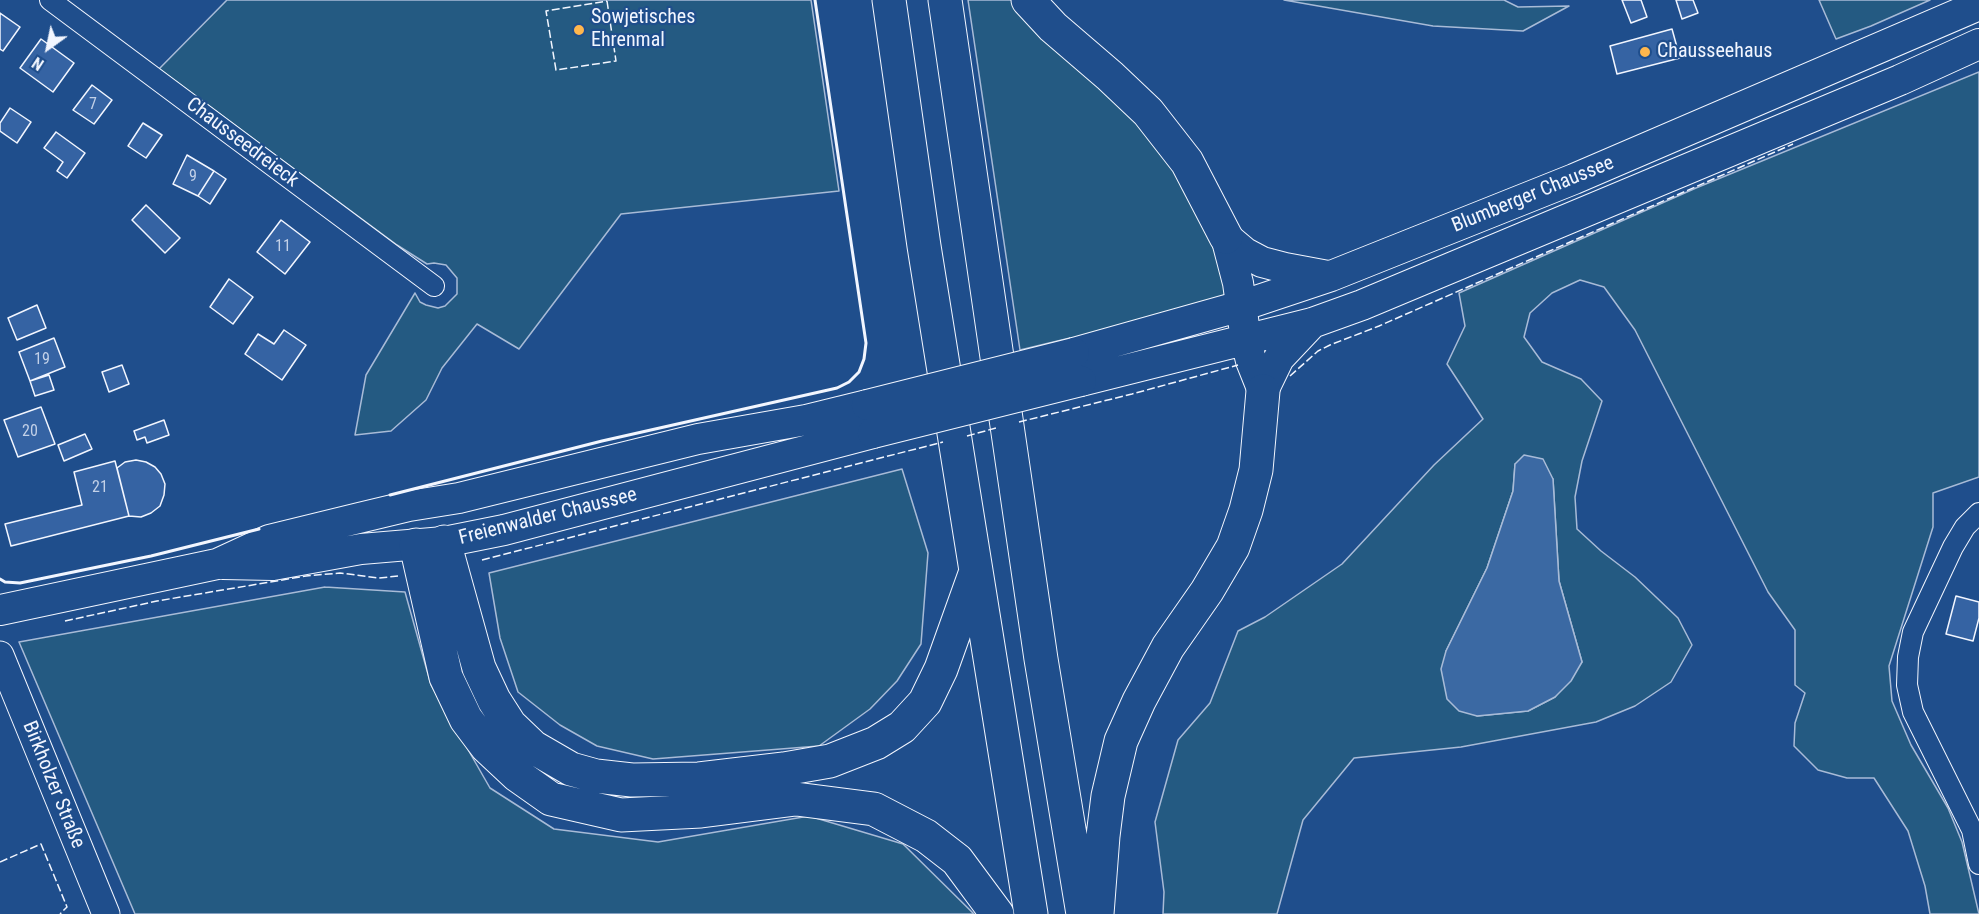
<!DOCTYPE html>
<html>
<head>
<meta charset="utf-8">
<style>
  body { margin:0 }
  #map { position:relative; width:1979px; height:914px; overflow:hidden; background:#1f4e8c; font-family:"Roboto Condensed",sans-serif }
  canvas { display:block }
  .north { position:absolute; left:18px; top:18px; width:60px; height:60px; -webkit-text-stroke:4px #1f4e8c; paint-order:stroke; rotate:213deg; font-size:16px; font-weight:700; line-height:24px; text-align:center; color:#f2f6ff }
  .north::after { content:''; display:block; margin:auto; width:21px; height:27px; background:#f2f6ff; clip-path:polygon(50% 0,100% 100%,50% 72%,0 100%) }
</style>
</head>
<body>
<div id="map">
<canvas width="1979" height="914"></canvas>
<div class="north">N</div>
</div>
<script>
const ctx = document.querySelector('canvas').getContext('2d');
ctx.lineJoin = 'round';
function fillPath(path, color) { ctx.fillStyle = color; ctx.fill(path, 'evenodd'); }
const shape = rows => new Path2D(rows.map(r => 'M' + r).join(''));
function trace(path, color, width, dash) { ctx.strokeStyle = color; ctx.lineWidth = width; ctx.lineCap = dash ? 'butt' : 'round'; ctx.setLineDash(dash || []); ctx.stroke(path); }
function label(font, color, halo, rows, align = 'center') {
  ctx.font = font + ' "Roboto Condensed",sans-serif'; ctx.lineWidth = 4.5; ctx.setLineDash([]); ctx.textBaseline = 'middle'; ctx.strokeStyle = halo; ctx.fillStyle = color; for (const [text, x, y, turn = 0] of rows) {
    ctx.save(); ctx.translate(x, y); ctx.rotate((+turn || 0) * Math.PI / 180); ctx.textAlign = isNaN(turn) ? turn : align; if (halo) ctx.strokeText(text, 0, 0); ctx.fillText(text, 0, 0); ctx.restore();
  }
}
const green = shape([
  [227,0,811,0,839,191,621,214,519,349,477,324,442,368,426,400,391,431,355,435,366,375,415,293,420,302,426,305,438,308,445,306,457,294,457,278,446,265,434,263,427,264,397,245,159,69,227,0],
  [968,0,1017,0,1076,58,1183,173,1227,277,1224,298,1071,342,1070,338,1020,350,968,0],
  [1284,0,1504,0,1518,7,1569,6,1523,31,1433,26,1284,0],
  [1819,0,1930,0,1871,26,1836,39,1819,0],
  [1979,72,1979,477,1933,493,1933,527,1889,666,1892,701,1911,745,1948,808,1962,842,1979,914,1930,914,1925,886,1908,831,1874,778,1847,778,1818,770,1794,746,1795,723,1805,693,1795,685,1795,630,1768,592,1635,330,1604,287,1580,280,1552,293,1530,313,1524,337,1542,362,1581,379,1602,401,1582,461,1575,497,1577,529,1601,551,1635,577,1678,618,1692,645,1671,682,1635,706,1596,722,1461,747,1354,758,1303,820,1277,914,1163,914,1164,892,1155,822,1178,740,1210,703,1238,631,1265,617,1342,564,1434,465,1483,419,1447,364,1465,326,1459,293,1696,188,1979,72],
  [1515,464,1553,479,1559,581,1582,662,1555,697,1528,711,1477,716,1446,651,1487,568,1513,491,1515,464],
  [902,469,928,553,921,644,897,681,870,709,819,746,653,759,597,746,560,725,518,692,500,638,489,573,902,469],
  [325,587,405,592,431,685,490,788,554,829,658,842,809,816,903,844,974,914,135,914,19,642,325,587]
]);
const water = shape([
  [1524,455,1543,459,1553,479,1559,581,1582,662,1571,681,1555,697,1528,711,1477,716,1459,711,1447,699,1441,669,1446,651,1487,568,1513,491,1515,464,1524,455]
]);
const building = shape([
  [1622,0,1641,0,1647,17,1631,23,1622,0],
  [1676,0,1693,0,1698,13,1682,19,1676,0],
  [0,13,20,27,3,51,0,49,0,13],
  [1672,29,1680,58,1617,74,1610,46,1672,29],
  [41,39,74,63,53,92,20,68,41,39],
  [92,85,112,100,94,124,73,110,92,85],
  [10,108,31,122,17,143,0,131,0,123,10,108],
  [143,123,162,135,146,158,128,146,143,123],
  [56,132,85,153,67,178,57,171,63,162,44,148,56,132],
  [187,155,214,171,198,196,173,184,187,155],
  [214,171,226,179,210,204,198,196,214,171],
  [146,205,180,238,165,253,132,220,146,205],
  [281,220,310,242,285,274,257,252,281,220],
  [229,279,253,297,233,324,210,307,229,279],
  [37,305,46,328,17,340,8,318,37,305],
  [284,330,306,345,282,380,245,354,258,334,274,344,284,330],
  [54,338,65,367,30,381,19,352,54,338],
  [122,365,129,384,109,392,102,372,122,365],
  [49,375,54,390,35,396,30,381,49,375],
  [41,407,55,444,18,457,4,420,41,407],
  [164,420,169,435,147,443,145,437,137,440,134,431,164,420],
  [85,434,92,449,64,461,58,445,85,434],
  [136,460,146,462,155,467,161,474,165,484,164,495,160,506,151,513,141,517,129,516,117,468,125,462,136,460],
  [115,461,129,516,11,546,5,524,82,505,74,472,115,461],
  [1956,596,1979,602,1979,618,1973,641,1946,634,1956,596]
]);
const minor = shape([
  [50,0,434,286],
  [1979,513,1965,527,1953,547,1913,632,1908,657,1907,685,1913,712,1972,830,1979,838],
  [1972,830,1979,864]
]);
const secondary = shape([
  [0,655,106,914]
]);
const primary = shape([
  [1226,237,1238,283,1246,340,1251,361,1263,391],
  [1226,237,1245,253,1262,262,1285,268,1328,276],
  [1074,353,1241,306,1331,276,1574,179,1979,5],
  [1081,381,1312,323,1362,305,1900,80,1979,44],
  [1263,391,1279,358,1312,323],
  [223,564,273,565,361,549,444,542,504,530,873,433],
  [0,610,217,564,269,540,359,518,409,506,459,498,698,439,806,420,867,405]
]);
const motorway = shape([
  [889,0,924,246,1031,914],
  [945,0,1041,659,1083,914],
  [1028,0,1053,27,1110,76,1148,112,1187,162,1226,237],
  [444,542,479,668,494,700,510,725,533,747,571,769,596,776,632,780,699,779,784,769,830,761,876,743,902,727,925,702,941,669,975,574],
  [416,545,446,677,466,719,487,747,517,775,551,799,621,815,701,811,796,799,874,809,926,836,957,860,997,914],
  [1097,914,1103,836,1108,796,1121,741,1139,701,1168,647,1207,591,1233,547,1246,510,1256,470,1263,391]
]);
const primaryBridge = shape([
  [867,405,1074,353],
  [873,433,1081,381]
]);
const fence = shape([
  [607,1,616,61,556,70,546,11,607,1],
  [1290,376,1318,351,1330,345,1379,326,1793,144],
  [1019,422,1132,394,1238,365],
  [967,436,996,428],
  [482,560,943,442],
  [65,621,157,601,306,576,340,573,379,578,398,576],
  [0,862,41,844,67,907,60,914]
]);
const wall = shape([
  [390,495,602,441,837,388,849,382,859,372,864,359,866,343,815,0],
  [0,579,5,582,20,583,151,556,259,529]
]);
const markers = [
  [579,30,6,"#ffb74d"],
  [1645,52,6,"#ffb74d"]
];
const numberNames = [
  ["7",93,105],
  ["9",193,177],
  ["11",283,247],
  ["19",42,360],
  ["20",30,432],
  ["21",100,488]
];
const poiNames = [
  ["Sowjetisches",591,18],
  ["Ehrenmal",591,41],
  ["Chausseehaus",1657,52]
];
const streetNames = [
  ["Chausseedreieck",242,143,37],
  ["Blumberger Chaussee",1533,195,-22],
  ["Freienwalder Chaussee",548,517,-14],
  ["Birkholzer Straße",53,785,68]
];
fillPath(green, '#245a82');
trace(green, '#a8bbd7', 1.5);
fillPath(water, '#3b69a3');
trace(water, '#a8bbd7', 1.5);
fillPath(building, '#3563a3');
trace(building, '#f2f6ff', 1.5);
trace(minor, '#f2f6ff', 22);
trace(secondary, '#f2f6ff', 29);
trace(primary, '#f2f6ff', 32);
trace(motorway, '#f2f6ff', 35);
trace(minor, '#1f4e8c', 20);
trace(secondary, '#1f4e8c', 27);
trace(primary, '#1f4e8c', 30);
trace(motorway, '#1f4e8c', 33);
trace(primaryBridge, '#f2f6ff', 32, []);
trace(primaryBridge, '#1f4e8c', 30);
trace(fence, '#f2f6ff', 1.5, [8, 3]);
trace(wall, '#f2f6ff', 3);
for (const [x, y, r, color] of markers) { const dot = new Path2D(); dot.arc(x, y, r, 0, 2 * Math.PI); ctx.fillStyle = color; ctx.fill(dot); trace(dot, '#1f4e8c', 2); }
label('16px', '#c3d1e8', null, numberNames);
label('20px', '#f2f6ff', '#1f4e8c', poiNames, 'left');
label('20px', '#f2f6ff', '#1f4e8c', streetNames);
</script>
</body>
</html>
